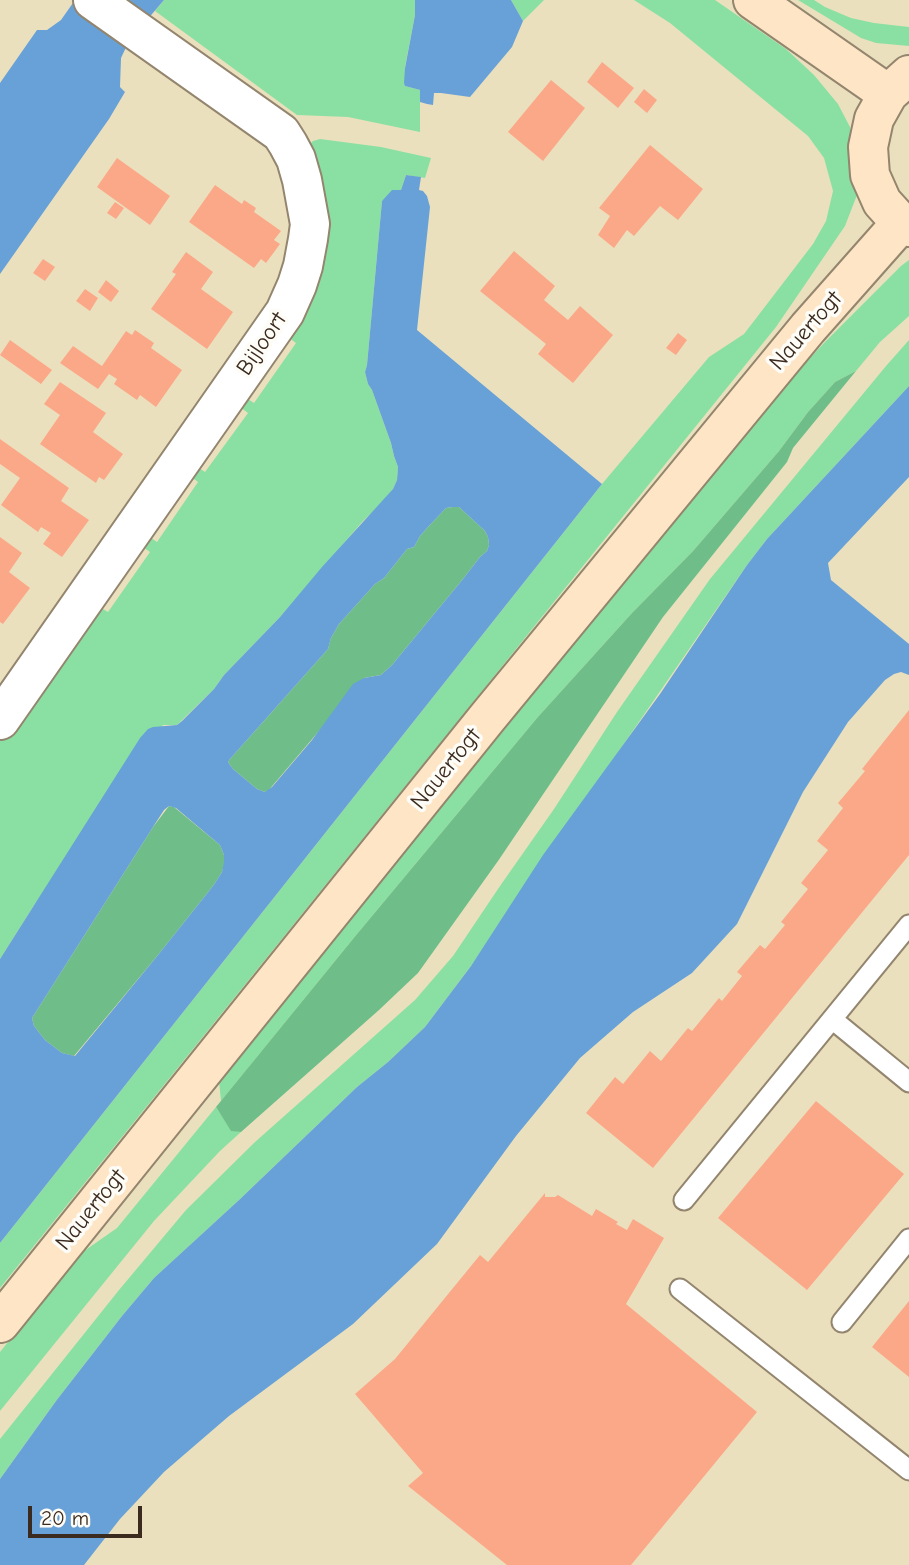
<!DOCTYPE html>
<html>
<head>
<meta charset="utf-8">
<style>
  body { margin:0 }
  #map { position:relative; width:909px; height:1565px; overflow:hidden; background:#ebe0bd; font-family:"Comic Neue",sans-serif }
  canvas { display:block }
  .scale { position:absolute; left:28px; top:1506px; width:114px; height:32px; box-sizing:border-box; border:4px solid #3b2a1e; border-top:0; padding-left:9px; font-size:21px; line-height:24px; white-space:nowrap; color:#3b2a1e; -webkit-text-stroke:5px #fdfcf7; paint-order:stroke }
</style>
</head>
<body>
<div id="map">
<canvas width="909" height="1565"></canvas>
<div class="scale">20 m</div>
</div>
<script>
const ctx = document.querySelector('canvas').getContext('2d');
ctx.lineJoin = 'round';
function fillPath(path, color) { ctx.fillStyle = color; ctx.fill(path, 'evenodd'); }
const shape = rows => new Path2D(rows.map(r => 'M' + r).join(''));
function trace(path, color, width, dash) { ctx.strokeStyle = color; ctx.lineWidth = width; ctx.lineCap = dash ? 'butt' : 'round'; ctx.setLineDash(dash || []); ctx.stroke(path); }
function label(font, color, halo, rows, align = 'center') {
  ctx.font = font + ' "Comic Neue",sans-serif'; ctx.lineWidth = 7; ctx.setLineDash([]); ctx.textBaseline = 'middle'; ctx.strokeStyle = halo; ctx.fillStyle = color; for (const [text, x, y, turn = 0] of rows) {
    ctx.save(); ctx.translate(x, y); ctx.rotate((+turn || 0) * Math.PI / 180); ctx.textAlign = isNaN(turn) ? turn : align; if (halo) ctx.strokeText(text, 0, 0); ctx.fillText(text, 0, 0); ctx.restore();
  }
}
const green = shape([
  [164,0,415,0,415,15,405,67,405,86,420,90,420,132,348,117,297,115,155,11],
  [511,0,544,0,523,21],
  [634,0,715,0,786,49,814,75,838,104,850,127,856,160,857,195,845,226,776,327,0,1288,0,1243,602,484,709,357,744,334,813,244,826,221,833,191,824,158,808,136,670,23],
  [798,0,814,0,825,7,851,18,874,23,909,27,909,46,876,43,861,38],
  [320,139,381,147,431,158,425,178,406,175,401,190,382,201,367,365,365,372,368,384,372,390,391,443,394,456,398,467,397,480,393,489,384,501,363,521,280,617,224,675,214,689,177,725,163,725,33,907,0,959,0,739,95,604,108,612,150,552,137,543,144,533,157,542,198,482,186,473,193,464,205,472,248,413,236,404,242,395,254,403,296,343,284,334,306,148,313,141],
  [909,260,909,316,880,342,856,371,835,382,808,412,779,451,693,551,632,613,537,718,357,934,221,1101,219,1081,229,1068,748,430,782,388,825,342,901,266],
  [909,340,909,386,767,539,747,565,471,966,425,1027,388,1062,357,1087,239,1200,154,1278,122,1316,56,1401,0,1479,0,1439,119,1290,186,1210,255,1142,415,1000,453,956,500,886,554,809,617,712,710,579,886,366],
  [216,1107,231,1130,241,1132,220,1151,154,1221,0,1411,0,1352,77,1256,117,1228]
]);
const forest = shape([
  [856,371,793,448,787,462,663,617,498,861,418,973,379,1010,241,1132,231,1131,216,1107,357,934,537,718,632,613,693,551,779,451,808,412,835,382],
  [453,507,459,507,485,531,488,537,489,545,487,551,480,557,463,579,392,665,381,675,364,678,268,791,265,792,257,789,233,769,228,762,230,759,328,649,331,638,339,624,375,584,384,578,407,549,414,547,420,536,428,527,446,508],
  [169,806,174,807,220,845,224,855,225,862,222,872,213,886,158,955,74,1056,62,1053,45,1040,34,1026,32,1018,153,827]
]);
const water = shape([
  [75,0,164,0,129,41,121,58,120,87,125,92,109,119,0,274,0,83,37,30,47,30,61,20],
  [415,0,511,0,523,21,512,47,470,97,441,93,434,93,433,105,427,104,420,102,420,90,405,86,404,83,405,68,415,15],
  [406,175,421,177,419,190,423,191,427,196,430,207,417,330,602,484,0,1243,0,959,140,738,148,729,153,727,177,725,182,721,214,689,224,675,280,617,322,567,393,489,397,480,398,467,394,456,391,443,372,390,368,384,365,372,367,365,382,201,392,190,401,190],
  [453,507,459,507,485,531,488,537,489,545,487,551,480,557,463,579,392,665,381,675,364,678,353,684,312,740,272,787,265,792,257,789,233,769,228,762,230,759,328,649,331,638,339,624,375,584,384,578,407,549,414,547,420,536,428,527,446,508],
  [169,806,176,808,220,845,224,855,224,862,222,872,213,886,158,955,75,1056,62,1053,45,1040,34,1026,32,1018,153,827,164,810],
  [909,386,909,477,828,563,831,580,909,644,909,675,901,672,894,674,885,680,848,722,803,792,737,924,692,973,633,1012,580,1058,516,1136,437,1244,353,1324,229,1416,164,1472,120,1519,84,1565,0,1565,0,1479,56,1401,122,1316,154,1278,239,1200,357,1087,388,1062,425,1027,471,966,543,855,660,694,747,565,767,539]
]);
const building = shape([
  [602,62,634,88,618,108,587,82],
  [551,80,585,108,543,161,508,132],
  [644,89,657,100,647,113,634,102],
  [650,145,703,189,678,220,660,206,634,236,627,230,614,248,598,235,610,216,599,208],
  [117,158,170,196,150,225,97,187],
  [215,185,242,204,244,200,256,208,254,212,281,231,274,240,280,244,266,263,261,259,254,268,189,222],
  [115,202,124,208,116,219,107,213],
  [514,251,555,286,544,300,568,320,580,306,613,335,573,383,538,354,546,344,480,291],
  [186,252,213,272,201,289,233,312,207,349,151,309,176,274,172,272],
  [43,259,55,267,45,281,33,273],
  [106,280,119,291,111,302,98,292],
  [85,289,98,298,90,311,76,301],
  [135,330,154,343,151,348,182,370,156,407,140,395,137,400,114,384,117,379,109,374,98,389,60,363,73,346,102,366,126,331,132,335],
  [678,333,687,340,676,355,666,348],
  [10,340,52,370,41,384,0,355],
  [60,382,106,413,93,432,123,454,104,480,99,477,96,483,40,444,60,415,44,404],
  [0,439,69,488,61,501,89,520,62,557,43,544,51,533,41,527,38,532,1,505,20,478,0,464],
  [0,537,22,553,9,572,30,588,3,624,0,622],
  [909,710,909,855,653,1168,586,1113,615,1077,623,1084,650,1051,661,1061,688,1028,692,1031,719,998,722,1001,742,976,737,972,760,945,765,949,785,925,781,922,808,889,801,883,828,850,817,841,843,808,838,803,865,771,862,769],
  [816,1101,904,1174,807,1290,718,1218],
  [545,1193,545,1197,555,1197,558,1195,592,1216,596,1209,618,1222,616,1224,627,1230,633,1219,664,1238,626,1304,757,1412,631,1565,507,1565,408,1486,423,1473,355,1394,395,1359,480,1255,488,1262],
  [909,1301,909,1377,872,1347]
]);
const lane = shape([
  [832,1019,909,1082],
  [684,1200,909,925],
  [680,1289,909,1470],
  [842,1322,909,1239]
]);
const street = shape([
  [0,720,285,312,297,285,303,266,308,239,310,224,302,180,296,159,288,144,281,133,93,0]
]);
const secondary = shape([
  [753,0,888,94],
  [909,75,888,94,874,119,868,147,870,175,882,202,901,223,909,227],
  [0,1323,487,718,808,328,901,223]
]);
const streetNames = [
  ["Nauertogt",806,331,-49],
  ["Bijloort",262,344,-56],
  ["Nauertogt",446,769,-51],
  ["Nauertogt",91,1210,-51]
];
fillPath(green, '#8ae0a3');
fillPath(forest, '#6fbe89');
fillPath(water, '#68a1d7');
fillPath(building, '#fba889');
trace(lane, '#93856e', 23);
trace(street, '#93856e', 42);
trace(secondary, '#93856e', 42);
trace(lane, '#fff', 19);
trace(street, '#fff', 38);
trace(secondary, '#fde5c5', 38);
label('23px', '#3b2a1e', '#fdfcf7', streetNames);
</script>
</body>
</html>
